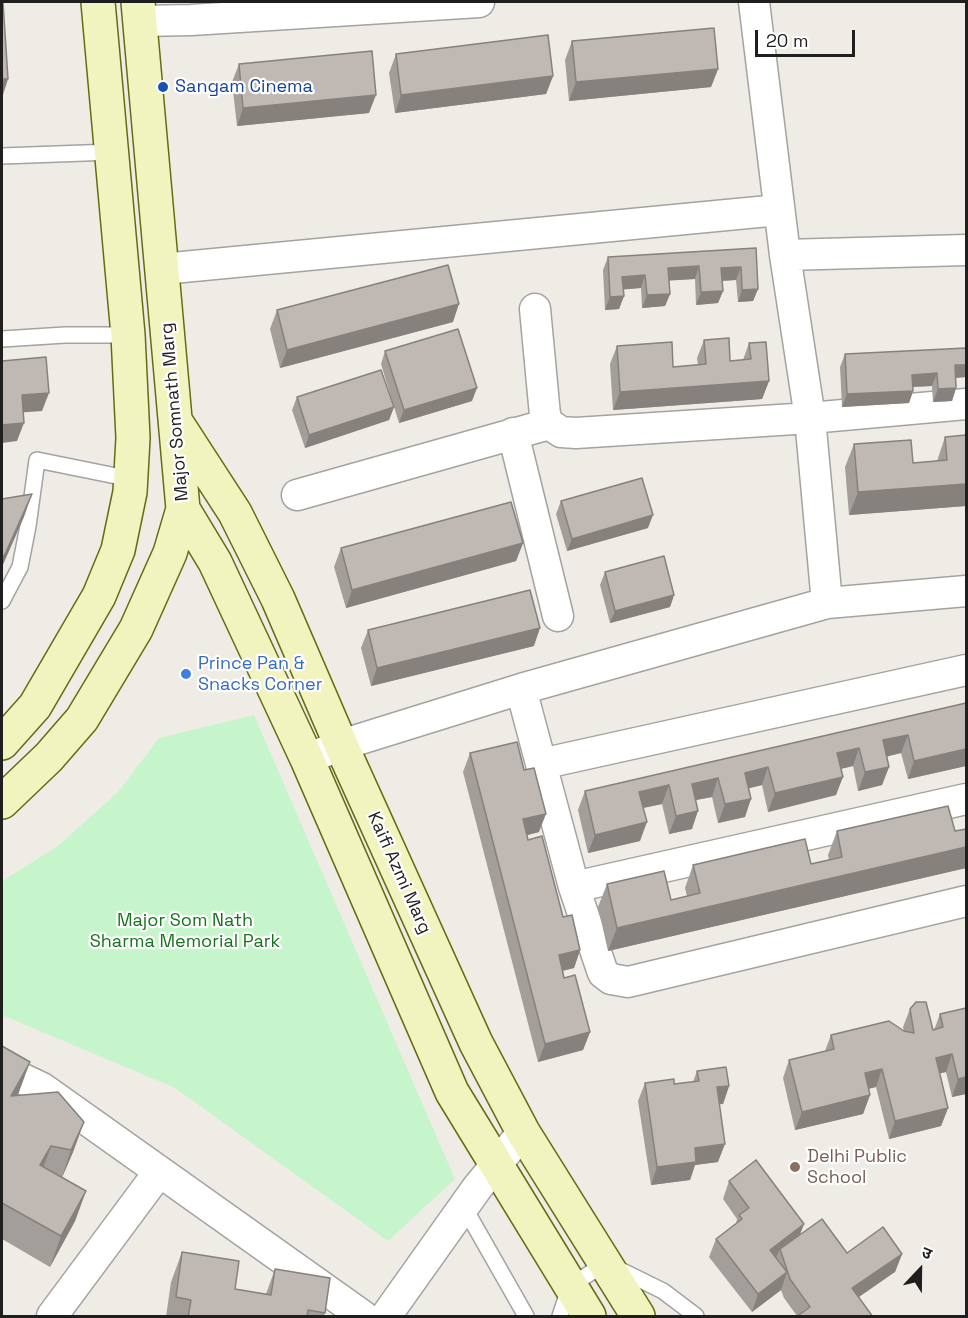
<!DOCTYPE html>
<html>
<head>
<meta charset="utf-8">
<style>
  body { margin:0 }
  #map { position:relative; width:968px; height:1318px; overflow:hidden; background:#efece6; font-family:"Space Grotesk","Noto Sans Devanagari",sans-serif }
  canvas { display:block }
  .frame { position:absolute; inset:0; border:3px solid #1f1f1f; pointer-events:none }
  .north { position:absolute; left:890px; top:1240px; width:60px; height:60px; -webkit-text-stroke:4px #fff; paint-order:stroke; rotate:22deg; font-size:16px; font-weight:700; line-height:24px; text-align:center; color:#1f1f1f }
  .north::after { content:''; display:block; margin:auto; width:21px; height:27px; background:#1f1f1f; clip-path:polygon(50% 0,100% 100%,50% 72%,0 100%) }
  .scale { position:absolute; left:755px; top:30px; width:100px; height:27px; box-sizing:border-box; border:3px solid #1f1f1f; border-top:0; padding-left:8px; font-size:18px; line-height:21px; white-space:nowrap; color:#1f1f1f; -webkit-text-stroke:4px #fff; paint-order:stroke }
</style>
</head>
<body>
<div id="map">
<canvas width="968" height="1318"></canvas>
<div class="frame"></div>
<div class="north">उ</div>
<div class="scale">20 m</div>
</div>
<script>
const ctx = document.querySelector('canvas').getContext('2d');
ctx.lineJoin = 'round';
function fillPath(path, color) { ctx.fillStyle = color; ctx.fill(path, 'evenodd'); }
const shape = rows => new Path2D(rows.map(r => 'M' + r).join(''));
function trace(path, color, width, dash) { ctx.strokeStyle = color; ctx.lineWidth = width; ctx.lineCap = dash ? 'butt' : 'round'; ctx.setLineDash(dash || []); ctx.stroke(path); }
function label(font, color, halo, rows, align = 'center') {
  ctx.font = font + ' "Space Grotesk",sans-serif'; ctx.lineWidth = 4.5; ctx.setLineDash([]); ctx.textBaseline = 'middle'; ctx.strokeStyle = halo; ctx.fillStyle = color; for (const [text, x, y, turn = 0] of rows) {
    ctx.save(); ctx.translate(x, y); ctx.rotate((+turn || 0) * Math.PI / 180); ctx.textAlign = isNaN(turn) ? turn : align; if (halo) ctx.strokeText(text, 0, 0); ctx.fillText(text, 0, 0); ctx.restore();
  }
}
const park = shape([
  [254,715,455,1179,388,1241,175,1088,2,1015,2,881,58,846,118,792,159,738]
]);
const lane = shape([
  [2,156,112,152],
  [2,339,65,335,128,335],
  [2,601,20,567,28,526,37,460,131,479],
  [464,1207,526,1316],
  [560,1316,570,1286,606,1263,663,1291,696,1316]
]);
const street = shape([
  [754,2,785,255,810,418,827,603],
  [140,21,191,20,479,2],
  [785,255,966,250],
  [162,269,779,210],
  [535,309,545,415,549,424,561,432,576,433,810,418,966,404],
  [513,433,558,616],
  [297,495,549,424],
  [521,689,574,887,603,973,611,979,628,982,966,901],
  [307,759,341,745,521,689,827,603,966,591],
  [541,764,966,670],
  [574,887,966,799],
  [2,1069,42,1088,363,1316],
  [52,1316,159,1172],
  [386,1316,477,1188,523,1132]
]);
const secondary = shape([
  [176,422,235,513,278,599,341,745,476,1043,523,1132,638,1316],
  [183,509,215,562,307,759,452,1092,589,1316],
  [2,743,35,706,99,596,118,550,130,492,133,438,128,335,98,2],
  [2,802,49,757,82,719,136,629,170,553,183,509,138,2]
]);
const wall = shape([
  [572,41,718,69,711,87,569,101,565,60],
  [396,54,553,76,546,94,395,113,389,73],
  [239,64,369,113,237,126,232,82],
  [756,248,758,289,753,301,738,302,736,280,722,281,723,291,718,303,696,305,695,279,669,280,670,294,665,306,642,308,641,288,623,289,624,296,619,309,605,310,603,270,608,257],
  [277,310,453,322,280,368,270,329],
  [704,340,730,361,743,360,749,343,769,381,762,399,613,410,610,364,617,346,673,367,698,365,697,358],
  [966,348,966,377,956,378,956,388,952,401,933,402,932,386,913,387,913,391,909,403,842,407,840,367,845,354],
  [385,351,472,401,399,423,381,364],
  [297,397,394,407,389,420,305,448,292,410],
  [966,435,966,506,849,515,845,467,854,444,913,463,937,461,945,437],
  [561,501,648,528,567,551,556,514],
  [523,543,516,561,346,608,334,567,341,548],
  [605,572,674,595,670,607,610,623,600,585],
  [368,630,534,646,371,686,361,648],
  [966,703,966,766,908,779,901,753,887,756,889,767,882,785,858,791,853,766,841,769,836,795,768,812,762,785,749,788,745,817,718,823,712,797,696,800,692,829,669,834,662,804,643,808,640,841,588,853,578,810,585,791],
  [470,753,539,832,527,835,528,840,563,917,580,950,574,968,563,971,564,978,590,1032,583,1050,538,1062,463,772],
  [966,829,966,868,608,951,598,907,607,884,671,900,687,896,685,888,693,865,811,864,829,860,828,855,837,831,955,831],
  [966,1008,966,1094,952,1097,946,1072,940,1073,948,1108,941,1126,889,1139,876,1087,868,1089,870,1095,863,1114,795,1130,783,1078,789,1060,825,1051,831,1035,904,1032,903,1027,910,1009,933,1030,934,1030,940,1014],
  [2,1046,19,1092,17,1095,84,1122,73,1152,62,1177,86,1191,75,1221,50,1267,2,1239],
  [697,1071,729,1086,723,1104,719,1104,718,1162,695,1165,690,1180,651,1185,638,1101,645,1083,674,1084,693,1082],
  [729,1181,804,1224,800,1234,847,1253,902,1254,895,1272,797,1316,784,1298,781,1290,752,1312,709,1257,716,1239,736,1224,737,1219,723,1199],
  [182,1252,235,1289,266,1294,275,1269,325,1313,323,1317,166,1317,171,1282]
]);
const shadedWall = shape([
  [718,69,711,87,569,101,576,82],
  [553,76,546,94,395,113,401,95],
  [2,79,8,79,2,98],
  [376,95,369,113,237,126,243,108],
  [699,266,695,279,663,281,668,268],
  [741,267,736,280,716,281,721,268],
  [645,275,641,288,618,290,622,277],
  [758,289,753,301,738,302,742,290],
  [723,291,718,303,696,305,701,292],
  [670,294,665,306,642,308,647,295],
  [624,296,619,309,605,310,610,297],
  [459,304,453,322,280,368,287,350],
  [955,365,966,365,966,377,950,378],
  [937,373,932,386,908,387,912,375],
  [769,381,762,399,613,410,620,392],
  [477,388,472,401,399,423,404,410],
  [956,388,952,401,933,402,938,389],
  [913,391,909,403,842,407,847,394],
  [49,393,42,411,15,413,22,395],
  [394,407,389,420,305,448,309,435],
  [24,423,17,441,2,443,2,425],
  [966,484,966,506,849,515,858,492],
  [32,494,24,517,2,567,2,559],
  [653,515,648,528,567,551,572,539],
  [523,543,516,561,346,608,352,590],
  [674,595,670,607,610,623,615,611],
  [540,628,534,646,371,686,377,668],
  [908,735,901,753,877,759,883,740],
  [859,748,853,766,830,771,837,753],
  [966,749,966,766,908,779,914,761],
  [768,767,762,785,738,791,745,773],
  [889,767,882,785,858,791,865,772],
  [843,777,836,795,768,812,775,793],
  [718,778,712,797,685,802,692,784],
  [669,785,662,804,633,810,639,792],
  [751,799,745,817,718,823,725,804],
  [698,811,692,829,669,834,676,816],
  [546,814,539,832,516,838,523,819],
  [647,822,640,841,588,853,595,835],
  [966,847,966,868,608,951,617,928],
  [580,950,574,968,552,973,559,955],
  [590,1032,583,1050,538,1062,545,1044],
  [952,1054,946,1072,929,1076,936,1058],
  [30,1062,19,1092,2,1123,11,1096],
  [882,1069,876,1087,858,1091,865,1073],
  [966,1077,966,1094,952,1097,958,1079],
  [729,1086,723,1104,710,1105,717,1087],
  [870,1095,863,1114,795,1130,802,1112],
  [948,1108,941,1126,889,1139,895,1121],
  [84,1122,73,1152,61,1180,71,1150],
  [725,1144,718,1162,695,1165,690,1180,651,1185,657,1167,695,1148],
  [51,1146,40,1177,40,1165],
  [86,1191,75,1221,50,1267,61,1236],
  [804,1224,797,1242,780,1249,776,1258,770,1250],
  [902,1254,895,1272,846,1306,852,1288],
  [787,1272,781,1290,752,1312,758,1294]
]);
const building = shape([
  [2,2,3,2,8,79,2,79,2,2],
  [714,28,718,69,576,82,572,41,714,28],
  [548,35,553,76,401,95,396,54,548,35],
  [372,51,376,95,243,108,239,64,372,51],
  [756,248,758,289,742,290,741,267,721,268,723,291,701,292,699,266,668,268,670,294,647,295,645,275,622,277,624,296,610,297,608,257,756,248],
  [448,265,459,304,287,350,277,310,448,265],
  [458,329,477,388,404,410,385,351,458,329],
  [729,338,730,361,751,359,749,343,766,342,769,381,620,392,617,346,672,342,673,367,706,364,704,340,729,338],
  [966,348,966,365,955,365,956,388,938,389,937,373,912,375,913,391,847,394,845,354,966,348],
  [46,357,49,393,22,395,24,423,2,425,2,361,46,357],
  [381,370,394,407,309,435,297,397,381,370],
  [966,435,966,484,858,492,854,444,911,440,913,463,947,460,945,437,966,435],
  [642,478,653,515,572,539,561,501,642,478],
  [32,494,6,552,2,559,2,499,32,494],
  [511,502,523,543,352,590,341,548,511,502],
  [664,556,674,595,615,611,605,572,664,556],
  [530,590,540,628,377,668,368,630,530,590],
  [966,703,966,749,914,761,908,735,883,740,889,767,865,772,859,748,837,753,843,777,775,793,768,767,745,773,751,799,725,804,718,778,692,784,698,811,676,816,669,785,639,792,647,822,595,835,585,791,966,703],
  [517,742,524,770,534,768,546,814,523,819,528,840,542,836,563,917,572,915,580,950,559,955,564,978,575,975,590,1032,545,1044,470,753,517,742],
  [948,806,955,831,966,829,966,847,617,928,607,884,664,871,671,900,700,893,693,865,805,839,811,864,842,857,837,831,948,806],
  [916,1002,926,1002,933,1030,943,1027,940,1014,966,1008,966,1077,958,1079,952,1054,936,1058,948,1108,895,1121,882,1069,865,1073,870,1095,802,1112,789,1060,834,1049,831,1035,889,1021,904,1031,914,1033,910,1009,916,1002],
  [2,1046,30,1062,11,1096,58,1092,84,1122,71,1150,51,1146,40,1165,86,1191,61,1236,2,1203,2,1046],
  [726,1067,729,1086,717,1087,725,1144,695,1148,696,1162,657,1167,645,1083,674,1079,674,1084,699,1081,697,1071,726,1067],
  [756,1160,804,1224,770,1250,787,1272,758,1294,716,1239,742,1219,739,1215,749,1208,729,1181,756,1160],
  [822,1219,847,1253,883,1227,902,1254,852,1288,873,1317,796,1317,810,1307,790,1279,780,1249,822,1219],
  [182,1252,239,1261,235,1289,271,1295,275,1269,330,1278,325,1313,308,1310,307,1317,188,1317,191,1300,176,1297,182,1252]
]);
const markers = [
  [163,87,6,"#1a4fb4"],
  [186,674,6,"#3f7fe0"],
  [795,1167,6,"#8d6e63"]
];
const transitNames = [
  ["Sangam Cinema",175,87]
];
const streetNames = [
  ["Major Somnath Marg",175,412,-95],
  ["Kaifi Azmi Marg",399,873,66]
];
const shopNames = [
  ["Prince Pan &",198,664],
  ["Snacks Corner",198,685]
];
const parkNames = [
  ["Major Som Nath",185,921],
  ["Sharma Memorial Park",185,942]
];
const educationNames = [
  ["Delhi Public",807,1157],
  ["School",807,1178]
];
fillPath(park, '#c7f5cb');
trace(lane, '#a3a3a3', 18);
trace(street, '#a3a3a3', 33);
trace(secondary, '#636d0f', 36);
trace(lane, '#fff', 15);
trace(street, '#fff', 30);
trace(secondary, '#f1f4bf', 33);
fillPath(wall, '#a49e9a');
fillPath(shadedWall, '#86817d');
fillPath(building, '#bfb8b3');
trace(building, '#86817d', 1.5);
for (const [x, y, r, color] of markers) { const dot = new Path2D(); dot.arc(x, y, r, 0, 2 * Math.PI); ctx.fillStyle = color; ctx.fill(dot); trace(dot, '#fff', 2); }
label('18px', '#164399', '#fff', transitNames, 'left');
label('18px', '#1f1f1f', '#fff', streetNames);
label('18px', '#366cbe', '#fff', shopNames, 'left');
label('18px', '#16741d', '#fff', parkNames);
label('18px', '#785e54', '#fff', educationNames, 'left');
</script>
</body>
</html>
